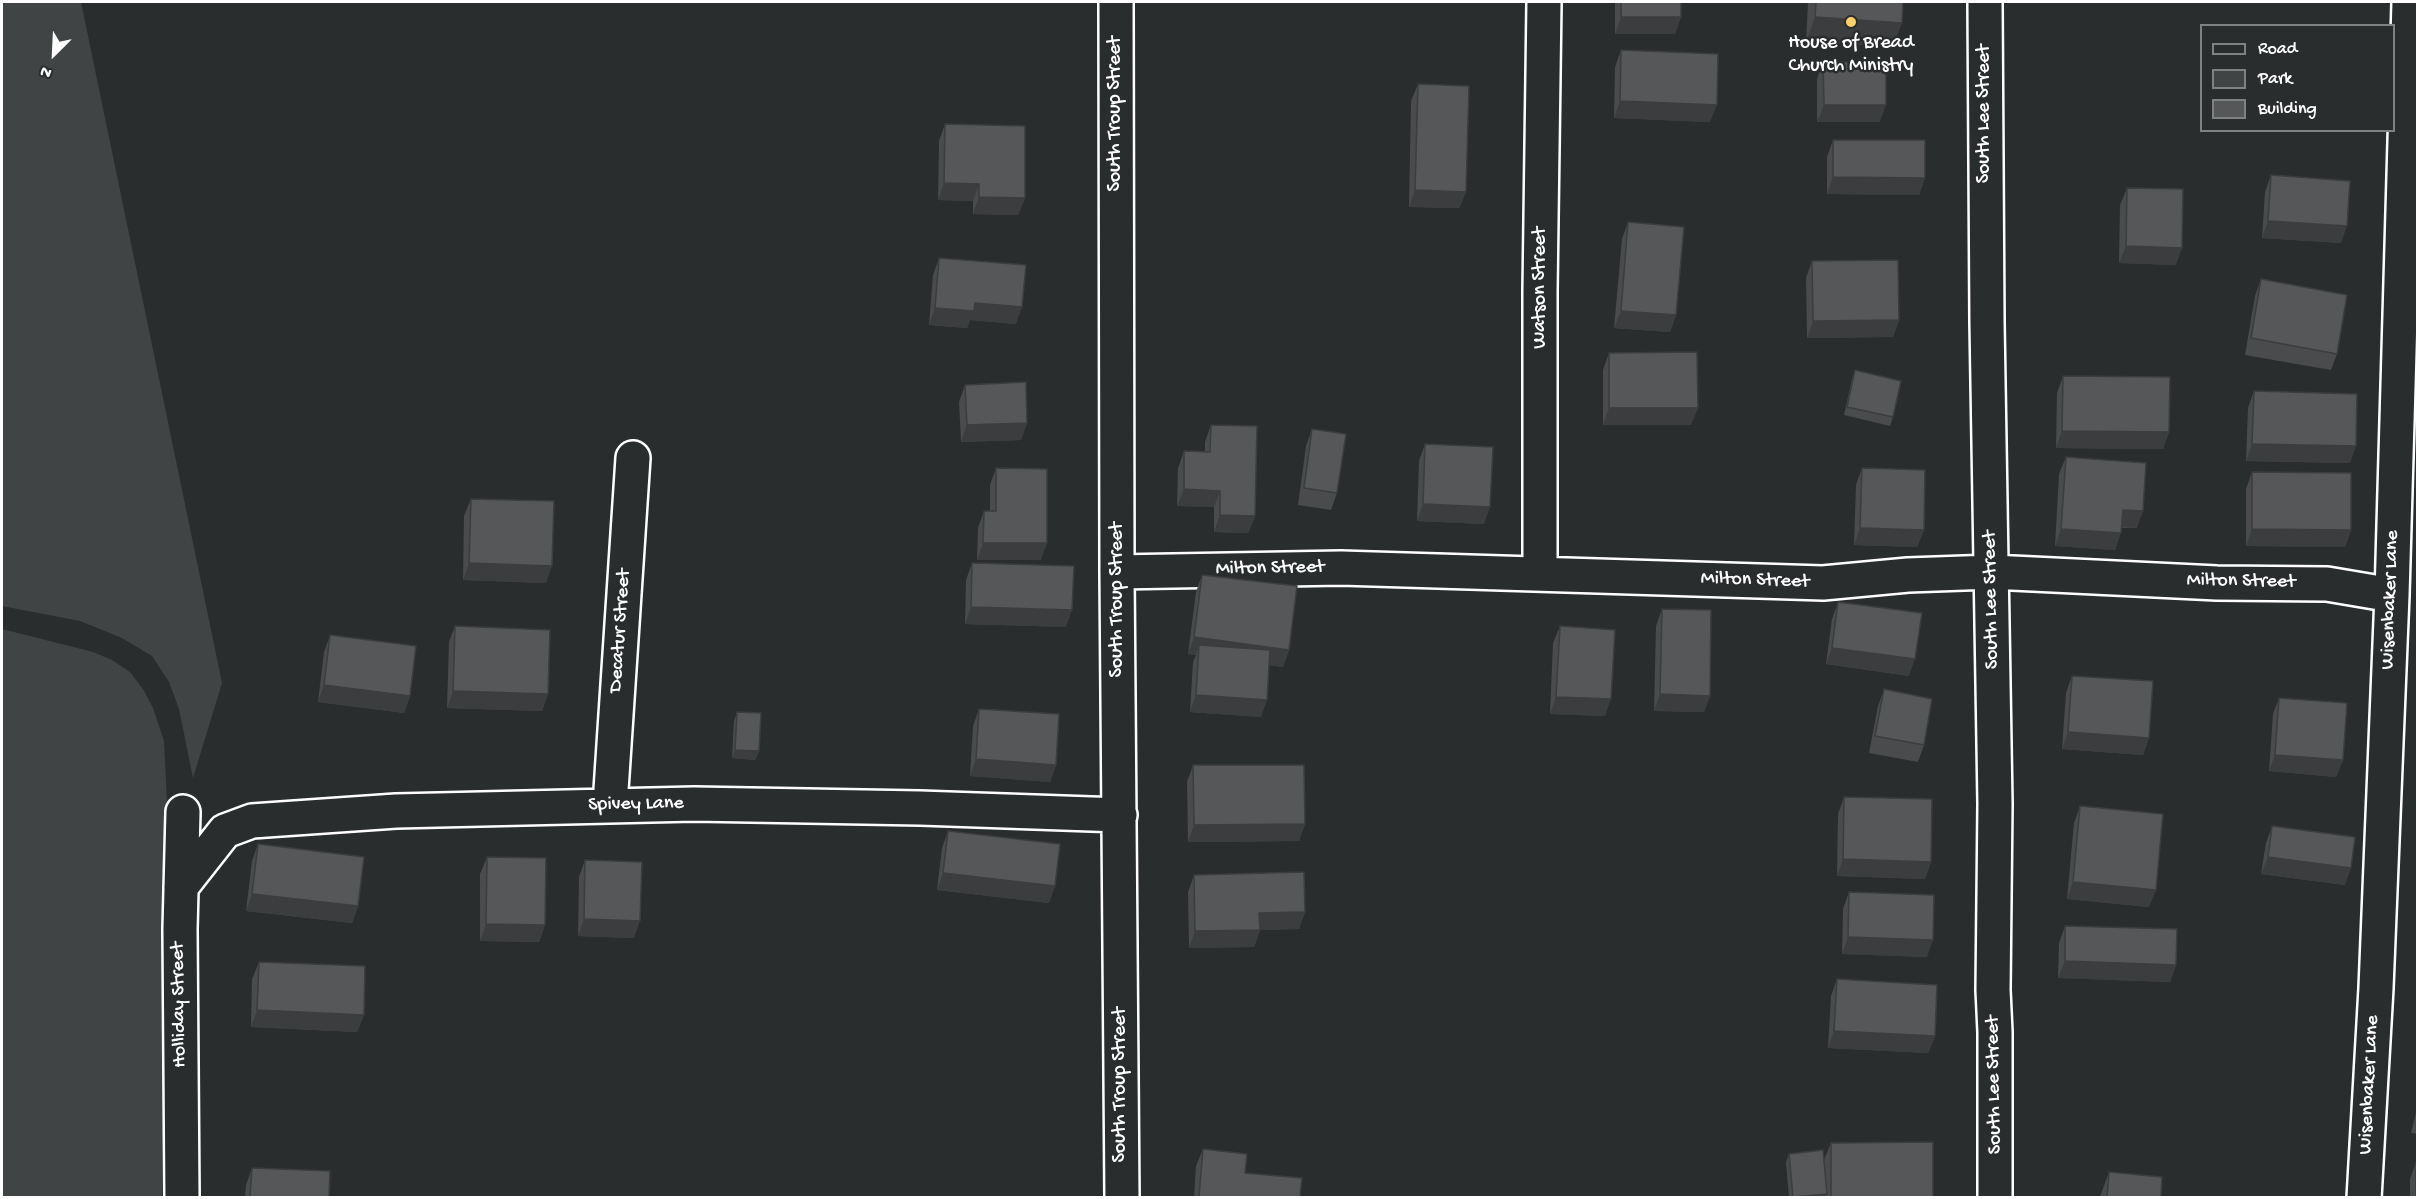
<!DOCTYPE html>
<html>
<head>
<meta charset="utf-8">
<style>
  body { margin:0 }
  #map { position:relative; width:2419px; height:1199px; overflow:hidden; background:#2a2d2e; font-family:"Gochi Hand",sans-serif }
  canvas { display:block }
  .frame { position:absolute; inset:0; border:3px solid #fff; pointer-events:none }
  .legend { position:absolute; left:2200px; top:24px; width:195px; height:108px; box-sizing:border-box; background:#2a2d2e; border:2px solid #7f8182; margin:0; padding:8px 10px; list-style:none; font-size:18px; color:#fff }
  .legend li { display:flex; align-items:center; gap:12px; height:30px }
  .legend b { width:30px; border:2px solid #7f8182 }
  .north { position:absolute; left:24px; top:24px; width:60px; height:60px; -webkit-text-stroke:4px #2a2d2e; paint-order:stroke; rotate:204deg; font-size:16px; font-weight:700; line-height:24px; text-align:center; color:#fff }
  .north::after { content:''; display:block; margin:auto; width:21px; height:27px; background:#fff; clip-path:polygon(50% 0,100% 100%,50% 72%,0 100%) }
</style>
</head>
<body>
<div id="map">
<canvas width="2419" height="1199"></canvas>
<div class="frame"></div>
<ul class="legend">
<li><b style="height:8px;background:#2a2d2e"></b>Road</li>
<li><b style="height:16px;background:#414445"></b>Park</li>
<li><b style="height:16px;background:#555758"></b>Building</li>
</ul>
<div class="north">N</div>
</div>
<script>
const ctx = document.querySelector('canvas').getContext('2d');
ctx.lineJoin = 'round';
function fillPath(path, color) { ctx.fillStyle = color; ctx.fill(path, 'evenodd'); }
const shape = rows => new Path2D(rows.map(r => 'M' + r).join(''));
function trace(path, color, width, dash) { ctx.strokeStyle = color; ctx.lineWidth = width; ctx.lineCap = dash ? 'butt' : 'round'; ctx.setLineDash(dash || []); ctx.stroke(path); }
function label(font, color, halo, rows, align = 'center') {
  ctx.font = font + ' "Gochi Hand",sans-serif'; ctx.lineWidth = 5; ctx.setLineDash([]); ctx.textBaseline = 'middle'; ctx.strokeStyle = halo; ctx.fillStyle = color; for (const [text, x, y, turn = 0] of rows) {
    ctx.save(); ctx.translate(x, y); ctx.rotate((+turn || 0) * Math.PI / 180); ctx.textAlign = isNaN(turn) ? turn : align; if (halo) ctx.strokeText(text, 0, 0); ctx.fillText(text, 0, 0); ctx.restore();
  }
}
const green = shape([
  [2,2,81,2,222,683,193,778,179,709,169,682,152,656,122,638,80,621,2,606],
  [2,629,93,652,112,660,130,672,143,689,153,708,164,741,168,824,162,1197,2,1197]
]);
const minor = shape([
  [1116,2,1117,572,1122,1198],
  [1985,2,1987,322,1995,804,1993,990,1995,1032,1995,1198],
  [1117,572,1341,568,1823,583,1908,575,1992,572,2217,583,2327,584,2392,595],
  [1540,574,1540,291,1544,2],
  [610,805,633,458],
  [181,887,225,831,252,821,396,811,694,804,920,808,1120,815],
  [182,1198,180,929,183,812],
  [2364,1198,2376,988,2392,595,2409,2]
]);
const wall = shape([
  [1615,2,1681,2,1681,17,1675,34,1615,34],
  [1797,2,1903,2,1893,47,1806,42,1808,2],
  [1621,50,1710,122,1614,118,1615,67],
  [1823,62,1880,122,1817,122,1817,79],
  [1418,84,1466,192,1459,208,1409,207,1411,101],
  [945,124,1025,198,1018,215,973,214,973,201,938,200,939,141],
  [1833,140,1925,178,1919,195,1827,194,1827,157],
  [2271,175,2341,243,2262,238,2265,192],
  [2127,188,2176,265,2119,263,2120,205],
  [1628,222,1676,315,1670,332,1614,328,1622,239],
  [939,258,1016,324,970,320,967,328,929,325,933,275],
  [1812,261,1899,320,1893,337,1807,338,1806,278],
  [2261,279,2337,354,2331,370,2245,355,2255,296],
  [1609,353,1691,425,1603,425,1603,370],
  [1855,370,1893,417,1890,426,1844,415,1852,379],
  [2063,376,2169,432,2163,449,2056,448,2057,393],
  [965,385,1027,423,1021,440,961,442,959,402],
  [2254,391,2350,463,2246,461,2248,408],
  [1211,425,1255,516,1248,533,1214,532,1214,507,1177,506,1178,468,1184,451,1205,452,1205,442],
  [1312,429,1337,493,1331,510,1298,505,1306,446],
  [1425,444,1484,524,1417,521,1419,461],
  [2066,457,2137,528,2122,528,2115,550,2055,546,2059,474],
  [996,468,1041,560,977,560,978,528,984,511,990,511,990,485],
  [1862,468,1924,530,1917,547,1854,545,1856,485],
  [2252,472,2351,530,2345,547,2246,546,2246,489],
  [471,499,546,583,463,580,464,516],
  [972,563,1066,627,965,624,966,580],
  [1202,575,1289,650,1283,667,1269,665,1261,717,1190,712,1193,662,1196,655,1188,654,1196,592],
  [1838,602,1909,676,1826,664,1832,619],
  [1662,609,1710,696,1704,712,1654,711,1656,626],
  [455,626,548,694,542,711,447,708,449,642],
  [1560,626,1605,716,1550,714,1553,643],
  [330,635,410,696,404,713,318,702,324,652],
  [2072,676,2149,738,2143,755,2062,749,2066,693],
  [1884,689,1924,745,1918,762,1869,753,1878,706],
  [2279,698,2343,760,2336,777,2269,771,2273,714],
  [979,709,1056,765,1050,782,970,776,973,726],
  [737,712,759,751,755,760,732,758,734,721],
  [1193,765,1305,824,1299,841,1188,842,1187,782],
  [1844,797,1931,862,1925,879,1837,876,1838,814],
  [2080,806,2149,907,2067,899,2074,823],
  [2272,826,2345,885,2261,874,2266,843],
  [948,831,1055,886,1049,903,937,890,942,848],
  [258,844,358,906,352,923,246,911,252,861],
  [487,857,545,925,539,942,480,941,480,874],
  [585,860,634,938,578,936,579,877],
  [1194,875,1305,912,1299,929,1260,930,1254,947,1189,948,1188,892],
  [1849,892,1927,957,1842,954,1843,909],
  [2065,926,2176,965,2170,982,2058,978,2059,943],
  [259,962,364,1015,357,1032,251,1027,252,979],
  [1837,979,1935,1036,1928,1053,1828,1048,1831,996],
  [2418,1104,2418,1134,2411,1133],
  [1831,1143,1933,1197,1789,1197,1786,1162,1789,1154,1824,1168,1824,1160],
  [1203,1149,1245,1173,1300,1197,1194,1197,1196,1166],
  [2416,1162,2418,1197,2410,1197,2410,1179],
  [252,1168,329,1197,245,1197,246,1185],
  [2109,1172,2161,1197,2100,1197]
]);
const shadedWall = shape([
  [1621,17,1681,17,1675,34,1615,34],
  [1815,17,1902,23,1893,47,1806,42],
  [1620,101,1717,105,1710,122,1614,118],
  [1824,105,1886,105,1880,122,1817,122],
  [1833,177,1925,178,1919,195,1827,194],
  [944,183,979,184,973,201,938,200],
  [1415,190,1466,192,1459,208,1409,207],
  [979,197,1025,198,1018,215,973,214],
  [2268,221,2347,226,2341,243,2262,238],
  [2126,246,2182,248,2176,265,2119,263],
  [975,303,1022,307,1016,324,970,320,967,328,929,325,935,308],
  [1621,311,1676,315,1670,332,1614,328],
  [1899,320,1893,337,1807,338,1813,321],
  [1609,408,1698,408,1691,425,1603,425],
  [1027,423,1021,440,961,442,967,425],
  [2062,431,2169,432,2163,449,2056,448],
  [2252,444,2356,446,2350,463,2246,461],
  [1184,489,1220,491,1214,507,1177,506],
  [1423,504,1490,507,1484,524,1417,521],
  [2123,510,2143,511,2137,528,2117,527],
  [1220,515,1255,516,1248,533,1214,532],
  [1860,528,1924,530,1917,547,1854,545],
  [2061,529,2121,533,2115,550,2055,546],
  [2252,529,2351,530,2345,547,2246,546],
  [983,543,1047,543,1041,560,977,560],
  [469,563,552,566,546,583,463,580],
  [971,607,1072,610,1066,627,965,624],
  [1194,637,1289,650,1283,667,1199,656,1199,645,1196,655,1188,654],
  [1832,648,1915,659,1909,676,1826,664],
  [324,685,410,696,404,713,318,702],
  [453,691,548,694,542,711,447,708],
  [1660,694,1710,696,1704,712,1654,711],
  [1196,695,1267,700,1261,717,1190,712],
  [1556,697,1611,699,1605,716,1550,714],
  [2068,732,2149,738,2143,755,2062,749],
  [735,750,759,751,755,760,732,758],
  [2275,755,2343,760,2336,777,2269,771],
  [976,759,1056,765,1050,782,970,776],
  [1305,824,1299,841,1188,842,1194,825],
  [2268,857,2351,868,2345,885,2261,874],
  [1843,859,1931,862,1925,879,1837,876],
  [943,873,1055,886,1049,903,937,890],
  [2073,882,2156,890,2149,907,2067,899],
  [252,894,358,906,352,923,246,911],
  [1305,912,1299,929,1260,930,1254,947,1189,948,1195,931,1259,913],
  [584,919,640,921,634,938,578,936],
  [486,924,545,925,539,942,480,941],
  [1848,937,1933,940,1927,957,1842,954],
  [2065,961,2176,965,2170,982,2058,978],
  [257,1010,364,1015,357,1032,251,1027],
  [1834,1031,1935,1036,1928,1053,1828,1048],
  [1827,1194,1826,1197,1794,1197]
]);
const building = shape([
  [1621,2,1681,2,1681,17,1621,17,1621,2],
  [1816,2,1903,2,1902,23,1815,17,1816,2],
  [1621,50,1718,54,1717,105,1620,101,1621,50],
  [1823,62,1886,62,1886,105,1824,105,1823,62],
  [1418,84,1469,86,1466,192,1415,190,1418,84],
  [945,124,1025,126,1025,198,979,197,979,184,944,183,945,124],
  [1833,140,1925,140,1925,178,1833,177,1833,140],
  [2271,175,2350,181,2347,226,2268,221,2271,175],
  [2127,188,2183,189,2182,248,2126,246,2127,188],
  [1628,222,1684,227,1676,315,1621,311,1628,222],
  [939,258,1026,265,1022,307,975,303,974,311,935,308,939,258],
  [1898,260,1899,320,1813,321,1812,261,1898,260],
  [2261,279,2347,295,2337,354,2251,338,2261,279],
  [1697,352,1698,408,1609,408,1609,353,1697,352],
  [1855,370,1901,381,1893,417,1847,407,1855,370],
  [2063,376,2170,377,2169,432,2062,431,2063,376],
  [1026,382,1027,423,967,425,965,385,1026,382],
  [2254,391,2357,394,2356,446,2252,444,2254,391],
  [1211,425,1257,426,1255,516,1220,515,1220,491,1184,489,1184,451,1210,452,1211,425],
  [1312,429,1346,434,1337,493,1304,488,1312,429],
  [1425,444,1493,447,1490,507,1423,504,1425,444],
  [2066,457,2146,463,2143,511,2123,510,2121,533,2061,529,2066,457],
  [996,468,1047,469,1047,543,983,543,984,511,996,511,996,468],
  [1862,468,1925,470,1924,530,1860,528,1862,468],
  [2252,472,2351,473,2351,530,2252,529,2252,472],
  [471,499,554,501,552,566,469,563,471,499],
  [972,563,1074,566,1072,610,971,607,972,563],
  [1202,575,1297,586,1289,650,1194,637,1202,575],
  [1838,602,1922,613,1915,659,1832,648,1838,602],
  [1662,609,1711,610,1710,696,1660,694,1662,609],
  [455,626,550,630,548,694,453,691,455,626],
  [1560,626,1615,630,1611,699,1556,697,1560,626],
  [330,635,416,646,410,696,324,685,330,635],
  [1199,645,1270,650,1267,700,1196,695,1199,645],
  [2072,676,2153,681,2149,738,2068,732,2072,676],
  [1884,689,1932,699,1924,745,1875,736,1884,689],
  [2279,698,2347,703,2343,760,2275,755,2279,698],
  [979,709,1059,714,1056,765,976,759,979,709],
  [737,712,761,713,759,751,735,750,737,712],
  [1193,765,1304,765,1305,824,1194,825,1193,765],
  [1844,797,1932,799,1931,862,1843,859,1844,797],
  [2080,806,2163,814,2156,890,2073,882,2080,806],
  [2272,826,2355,837,2351,868,2268,857,2272,826],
  [948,831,1060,844,1055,886,943,873,948,831],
  [258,844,364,857,358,906,252,894,258,844],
  [487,857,546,858,545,925,486,924,487,857],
  [585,860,642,862,640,921,584,919,585,860],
  [1304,872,1305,912,1259,913,1260,930,1195,931,1194,875,1304,872],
  [1849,892,1934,895,1933,940,1848,937,1849,892],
  [2065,926,2177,929,2176,965,2065,961,2065,926],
  [259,962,365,966,364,1015,257,1010,259,962],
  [1837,979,1937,985,1935,1036,1834,1031,1837,979],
  [1933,1142,1933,1197,1831,1197,1831,1143,1933,1142],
  [1203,1149,1247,1154,1245,1173,1302,1178,1300,1197,1199,1197,1203,1149],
  [1823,1150,1827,1194,1793,1197,1789,1154,1823,1150],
  [2416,1162,2418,1162,2418,1197,2416,1197,2416,1162],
  [252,1168,330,1171,329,1197,250,1197,252,1168],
  [2109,1172,2162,1177,2161,1197,2107,1197,2109,1172]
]);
const markers = [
  [1851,22,6,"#ffd166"]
];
const poiNames = [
  ["House of Bread",1851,44],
  ["Church Ministry",1851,67]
];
const streetNames = [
  ["South Troup Street",1116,114,-90],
  ["South Lee Street",1985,114,-90],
  ["Watson Street",1541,288,-90],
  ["Milton Street",1270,569,-1],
  ["Milton Street",1755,581,2],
  ["Milton Street",2241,582,1],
  ["South Troup Street",1118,600,-90],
  ["South Lee Street",1992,600,-91],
  ["Wisenbaker Lane",2391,600,-88],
  ["Decatur Street",621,631,-86],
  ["Spivey Lane",636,805,-1],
  ["Holliday Street",180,1005,-91],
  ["South Troup Street",1121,1085,-90],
  ["South Lee Street",1995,1085,-91],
  ["Wisenbaker Lane",2370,1085,-87]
];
fillPath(green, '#414445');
trace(minor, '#fff', 38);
trace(minor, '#2a2d2e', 33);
fillPath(wall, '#494b4c');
fillPath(shadedWall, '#3c3d3e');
fillPath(building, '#555758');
trace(building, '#3c3d3e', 1.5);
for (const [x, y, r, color] of markers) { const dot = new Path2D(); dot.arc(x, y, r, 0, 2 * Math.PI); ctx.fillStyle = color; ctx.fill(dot); trace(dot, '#2a2d2e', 2); }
label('20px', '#fff', '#2a2d2e', poiNames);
label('20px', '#fff', '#2a2d2e', streetNames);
</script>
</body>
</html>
